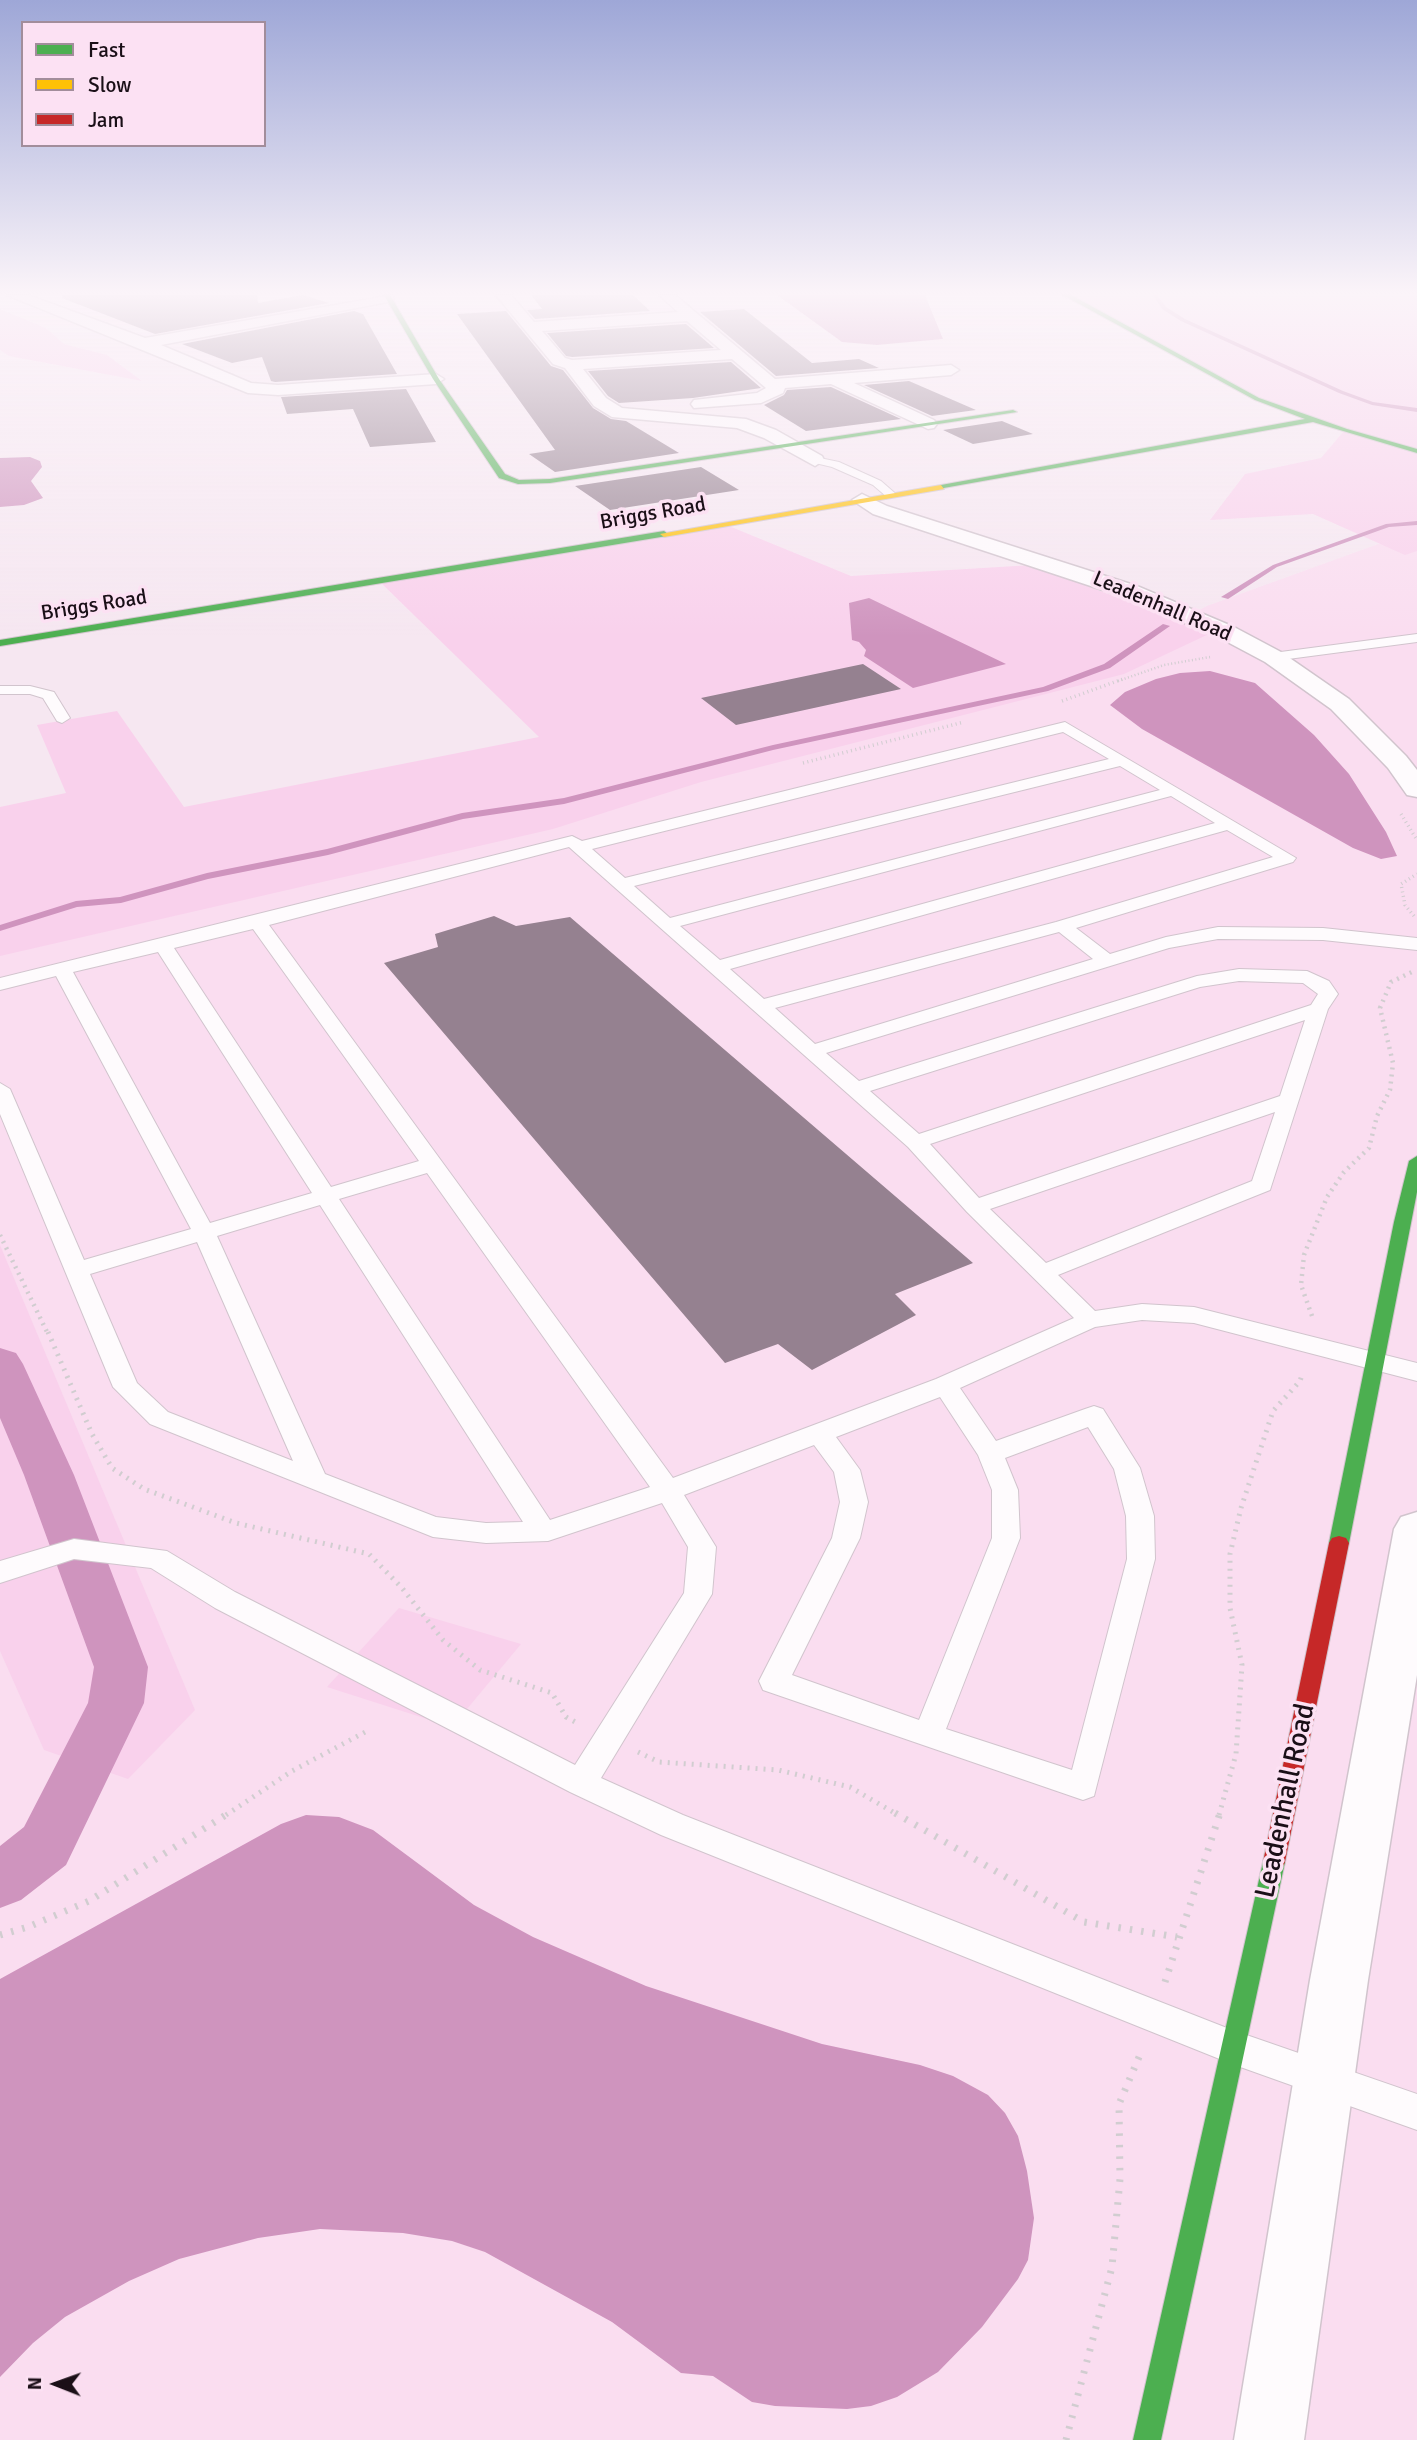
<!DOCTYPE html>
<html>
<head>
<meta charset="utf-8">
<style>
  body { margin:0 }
  #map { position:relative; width:1417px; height:2440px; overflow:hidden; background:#f6e7f1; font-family:Signika,sans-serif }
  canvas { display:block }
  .legend { position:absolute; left:21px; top:21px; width:245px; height:126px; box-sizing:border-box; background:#fce1f3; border:2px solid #a28d9b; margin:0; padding:9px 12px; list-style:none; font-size:21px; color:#1a0f17 }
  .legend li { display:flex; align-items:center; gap:14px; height:35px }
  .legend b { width:35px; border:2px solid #a28d9b }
  .north { position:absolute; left:21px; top:2349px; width:70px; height:70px; -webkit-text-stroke:5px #fce1f3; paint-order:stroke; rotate:271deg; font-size:19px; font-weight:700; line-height:28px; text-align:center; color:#1a0f17 }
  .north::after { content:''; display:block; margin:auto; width:24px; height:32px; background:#1a0f17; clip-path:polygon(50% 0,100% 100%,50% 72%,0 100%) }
</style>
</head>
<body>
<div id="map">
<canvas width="1417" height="2440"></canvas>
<ul class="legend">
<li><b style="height:9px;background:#4caf50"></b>Fast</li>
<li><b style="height:9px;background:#ffc107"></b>Slow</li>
<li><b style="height:9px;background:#c62828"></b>Jam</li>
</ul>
<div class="north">N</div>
</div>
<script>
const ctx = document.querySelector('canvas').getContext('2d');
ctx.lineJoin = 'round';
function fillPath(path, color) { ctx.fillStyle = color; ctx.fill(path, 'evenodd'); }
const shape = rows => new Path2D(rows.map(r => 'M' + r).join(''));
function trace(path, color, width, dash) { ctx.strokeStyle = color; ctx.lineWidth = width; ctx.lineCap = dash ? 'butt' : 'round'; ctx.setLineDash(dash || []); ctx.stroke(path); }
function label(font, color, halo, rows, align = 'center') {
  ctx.font = font + ' Signika,sans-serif'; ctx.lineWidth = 7; ctx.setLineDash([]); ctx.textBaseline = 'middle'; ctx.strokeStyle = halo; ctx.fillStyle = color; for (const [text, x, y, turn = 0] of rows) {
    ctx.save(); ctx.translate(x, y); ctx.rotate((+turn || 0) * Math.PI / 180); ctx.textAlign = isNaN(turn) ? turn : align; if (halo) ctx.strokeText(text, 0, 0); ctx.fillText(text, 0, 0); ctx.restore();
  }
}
const built = shape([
  [1417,535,1417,2440,0,2440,0,925,1068,677,1207,606,1395,538]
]);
const green = shape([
  [1069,295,1417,295,1417,551,1405,555,1313,514,1210,520,1245,474,1321,458,1343,432,1285,411],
  [0,309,46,328,64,344,107,355,142,381,9,356,0,350],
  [724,524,851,576,1032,565,1211,633,1124,674,701,782,553,829,0,956,0,807,66,793,37,725,117,711,184,807,539,737,377,579],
  [0,1245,195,1710,128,1779,44,1750,0,1651],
  [399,1608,521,1644,452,1727,327,1687]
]);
const water = shape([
  [777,295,925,295,943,339,877,345,842,342],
  [30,457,40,461,42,467,31,481,43,498,24,505,0,507,0,458],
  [869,598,1006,664,913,688,864,656,866,650,859,642,852,640,849,603],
  [1210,671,1255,683,1314,735,1349,774,1386,832,1397,856,1381,859,1353,848,1142,729,1110,705,1125,692,1156,679,1180,673],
  [306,1815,339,1817,373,1830,474,1905,533,1937,646,1986,822,2044,920,2065,953,2076,988,2095,1005,2113,1018,2136,1027,2171,1034,2218,1028,2260,1018,2279,982,2327,938,2372,897,2397,871,2406,847,2409,775,2406,752,2402,713,2376,681,2373,612,2322,485,2252,452,2241,403,2233,320,2229,258,2238,179,2259,129,2281,65,2317,33,2343,0,2377,0,1979,281,1824]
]);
const stream = shape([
  [1153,295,1157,295,1166,307,1185,319,1343,391,1373,402,1417,408,1417,412,1372,405,1339,393,1181,321,1162,309,1153,295],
  [1417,521,1417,525,1389,527,1277,567,1228,599,1221,597,1273,565,1386,524,1417,521],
  [1163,624,1170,626,1110,668,1048,691,773,750,564,804,463,819,328,855,208,879,121,903,77,907,0,931,0,925,76,901,120,897,207,873,327,849,462,813,564,798,773,745,1043,687,1104,664,1163,624]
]);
const canal = shape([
  [0,1348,16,1353,23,1364,74,1475,148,1667,144,1703,66,1865,21,1900,0,1908,0,1846,24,1827,88,1703,94,1667,24,1475,0,1418,0,1348]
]);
const building = shape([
  [62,295,257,295,258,303,303,295,329,303,155,334,62,298],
  [531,295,633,295,650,311,535,319,527,310,542,309],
  [744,309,812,363,859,359,879,368,776,376,700,312],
  [354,311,363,314,397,374,275,382,271,381,262,357,232,363,182,344],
  [506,311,551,366,563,370,593,408,611,419,626,421,679,453,555,472,529,454,555,450,457,314],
  [686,324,714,348,572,357,566,356,547,333],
  [731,362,761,388,693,398,619,403,608,396,588,371],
  [909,381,976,410,932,416,864,385],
  [831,387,901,419,806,431,764,405,784,395,787,390],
  [406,389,436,442,370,447,353,409,287,414,281,397],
  [1002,421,1033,434,973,444,943,430],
  [701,467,739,490,610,510,575,486],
  [863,664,901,689,736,725,701,698],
  [494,916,516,926,570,917,973,1263,895,1294,916,1315,812,1370,778,1344,725,1363,384,963,438,947,435,934]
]);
const pathFar4 = shape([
  [1118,681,1164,665,1210,657]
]);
const pathFar3 = shape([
  [1062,701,1123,679],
  [803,763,964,722],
  [1401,814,1417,840],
  [1414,916,1405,905,1401,884,1417,874]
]);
const pathFar2 = shape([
  [0,1235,48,1334],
  [1312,1316,1301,1285,1304,1255,1327,1197,1344,1172,1369,1148,1377,1116,1390,1090,1393,1063,1380,1008,1391,982,1414,971]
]);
const pathFar1 = shape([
  [48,1332,92,1434,112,1468,144,1489,236,1523,369,1554,402,1588,443,1640,480,1670,552,1693,566,1717,577,1723],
  [638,1752,659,1762,778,1770,850,1787,898,1815],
  [226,1815,292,1771,369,1730],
  [1219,1815,1236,1754,1242,1665,1230,1608,1230,1554,1241,1508,1273,1411,1300,1381,1303,1372]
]);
const path = shape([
  [895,1813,1084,1922,1177,1937],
  [0,1935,28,1927,89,1901,229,1813],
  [1165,1982,1220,1813],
  [1066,2440,1112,2267,1120,2179,1119,2104,1142,2050]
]);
const lane = shape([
  [815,457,839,462,881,481,897,495,887,497,873,485,832,467,811,462,809,460,815,457],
  [1417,634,1417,642,1273,661,1266,657,1273,653,1417,634],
  [0,686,30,686,54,692,70,718,62,723,57,721,43,698,30,694,0,694,0,686],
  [1065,722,1296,858,1293,862,1076,928,1110,954,1166,937,1218,927,1323,928,1417,938,1417,950,1323,940,1218,939,1169,948,826,1053,859,1081,1197,976,1239,969,1307,971,1329,981,1338,994,1328,1009,1270,1190,1058,1275,1095,1311,1142,1304,1194,1307,1417,1363,1417,1381,1194,1323,1142,1320,1095,1327,960,1388,996,1441,1085,1409,1094,1406,1103,1409,1140,1468,1154,1516,1155,1559,1094,1796,1083,1800,763,1690,759,1681,832,1538,840,1502,834,1472,814,1445,684,1495,716,1547,712,1594,601,1778,683,1815,1232,2030,1417,2094,1417,2130,1232,2064,661,1835,570,1792,215,1608,151,1568,74,1559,0,1583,0,1561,74,1539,167,1551,235,1592,575,1765,684,1593,688,1547,662,1503,548,1541,486,1543,433,1537,150,1424,113,1387,0,1114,0,1083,10,1089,84,1260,191,1229,56,976,0,990,0,978,572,836,582,841,1065,722],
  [1063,732,1109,759,625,878,592,849,1063,732],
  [1120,766,1160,790,670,918,634,886,1120,766],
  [1171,796,1215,823,720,960,680,926,1171,796],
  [1227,830,1273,857,1056,922,764,999,730,969,1227,830],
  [569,847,908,1147,967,1212,1074,1318,936,1379,673,1478,269,925,569,847],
  [253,929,419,1161,331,1187,174,948,253,929],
  [1059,932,1093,959,815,1044,775,1008,1059,932],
  [158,952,312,1193,210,1223,73,972,158,952],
  [1239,981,1303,983,1318,994,1311,1005,919,1134,870,1091,1200,987,1239,981],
  [1305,1020,1280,1096,979,1198,930,1144,1305,1020],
  [1275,1112,1252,1181,1046,1263,990,1209,1275,1112],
  [427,1173,650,1487,550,1520,339,1199,427,1173],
  [320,1205,523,1522,486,1523,436,1517,325,1474,217,1236,320,1205],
  [197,1242,293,1461,168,1412,137,1383,90,1274,197,1242],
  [940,1397,978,1455,992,1490,992,1538,919,1720,792,1675,860,1538,868,1502,860,1470,836,1437,940,1397],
  [1088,1427,1114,1469,1126,1516,1127,1559,1072,1770,946,1729,1020,1538,1018,1490,1005,1458,1088,1427]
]);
const street = shape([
  [7,295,28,295,145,338,393,295,393,301,388,302,161,345,251,383,278,385,436,374,444,379,436,384,278,395,248,393,7,295],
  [496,295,511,295,534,322,678,312,659,295,675,295,775,379,951,365,959,370,951,375,854,383,934,420,937,424,934,428,928,429,831,384,785,388,783,393,761,403,694,408,691,404,694,400,757,393,766,388,732,359,583,369,606,398,622,408,746,419,776,430,822,456,824,460,815,466,764,438,737,428,612,417,594,406,565,368,553,364,496,295],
  [687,321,721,350,572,360,565,358,542,331,687,321],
  [862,494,887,506,1137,586,1234,627,1281,652,1349,699,1406,756,1417,770,1417,797,1407,795,1388,768,1331,709,1265,662,1218,637,1121,596,873,514,852,500,862,494],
  [1417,1512,1417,1675,1368,1980,1304,2440,1234,2440,1310,1980,1394,1529,1401,1517,1417,1512]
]);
const fast = shape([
  [384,295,390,295,439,379,505,474,519,480,550,479,1013,410,1017,412,550,483,518,484,499,478,433,379,384,295],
  [1063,295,1071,295,1259,398,1347,429,1417,449,1417,453,1313,422,938,489,941,485,1305,419,1255,400,1063,295],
  [664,531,668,534,667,536,0,646,0,640,664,531],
  [1417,1156,1417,1192,1349,1543,1346,1548,1339,1550,1332,1548,1329,1543,1394,1222,1409,1161,1417,1156],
  [1274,1852,1282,1855,1285,1862,1161,2440,1133,2440,1263,1862,1266,1855,1274,1852]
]);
const slow = shape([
  [941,485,944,489,664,537,660,534,941,485]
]);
const jam = shape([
  [1339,1536,1346,1538,1349,1543,1285,1862,1282,1869,1274,1872,1266,1869,1263,1862,1329,1543,1332,1538,1339,1536]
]);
const farStreetnames = [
  ["Briggs Road",653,514,-10],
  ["Briggs Road",94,606,-9],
  ["Leadenhall Road",1162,607,23]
];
const nearStreetnames = [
  ["Leadenhall Road",1286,1801,-78]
];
fillPath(built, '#faddf0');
fillPath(green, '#f9d1ec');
fillPath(water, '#cf94be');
fillPath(stream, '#cf94be');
fillPath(canal, '#cf94be');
fillPath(building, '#958190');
trace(lane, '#d1c4cd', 2);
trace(street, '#d1c4cd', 3);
trace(fast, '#d1c4cd', 2);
trace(slow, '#d1c4cd', 2);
trace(jam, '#d1c4cd', 2);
trace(pathFar4, '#d1cdd0', 2.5, [1, 2.5]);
trace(pathFar3, '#d1cdd0', 3.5, [1, 3.5]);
trace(pathFar2, '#d1cdd0', 4.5, [2, 5]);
trace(pathFar1, '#d1cdd0', 5, [2, 6]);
trace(path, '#d1cdd0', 7, [2.5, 9]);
fillPath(lane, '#fefbfd');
fillPath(street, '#fefbfd');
fillPath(fast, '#4caf50');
fillPath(slow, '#ffc107');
fillPath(jam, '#c62828');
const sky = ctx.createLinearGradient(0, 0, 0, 637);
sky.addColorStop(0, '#9ea7d7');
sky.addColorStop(0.46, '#fbf4f9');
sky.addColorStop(1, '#fbf4f900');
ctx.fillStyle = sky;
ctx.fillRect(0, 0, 1417, 637);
label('21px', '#1a0f17', '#fce1f3', farStreetnames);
label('28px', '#1a0f17', '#fce1f3', nearStreetnames);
</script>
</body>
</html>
